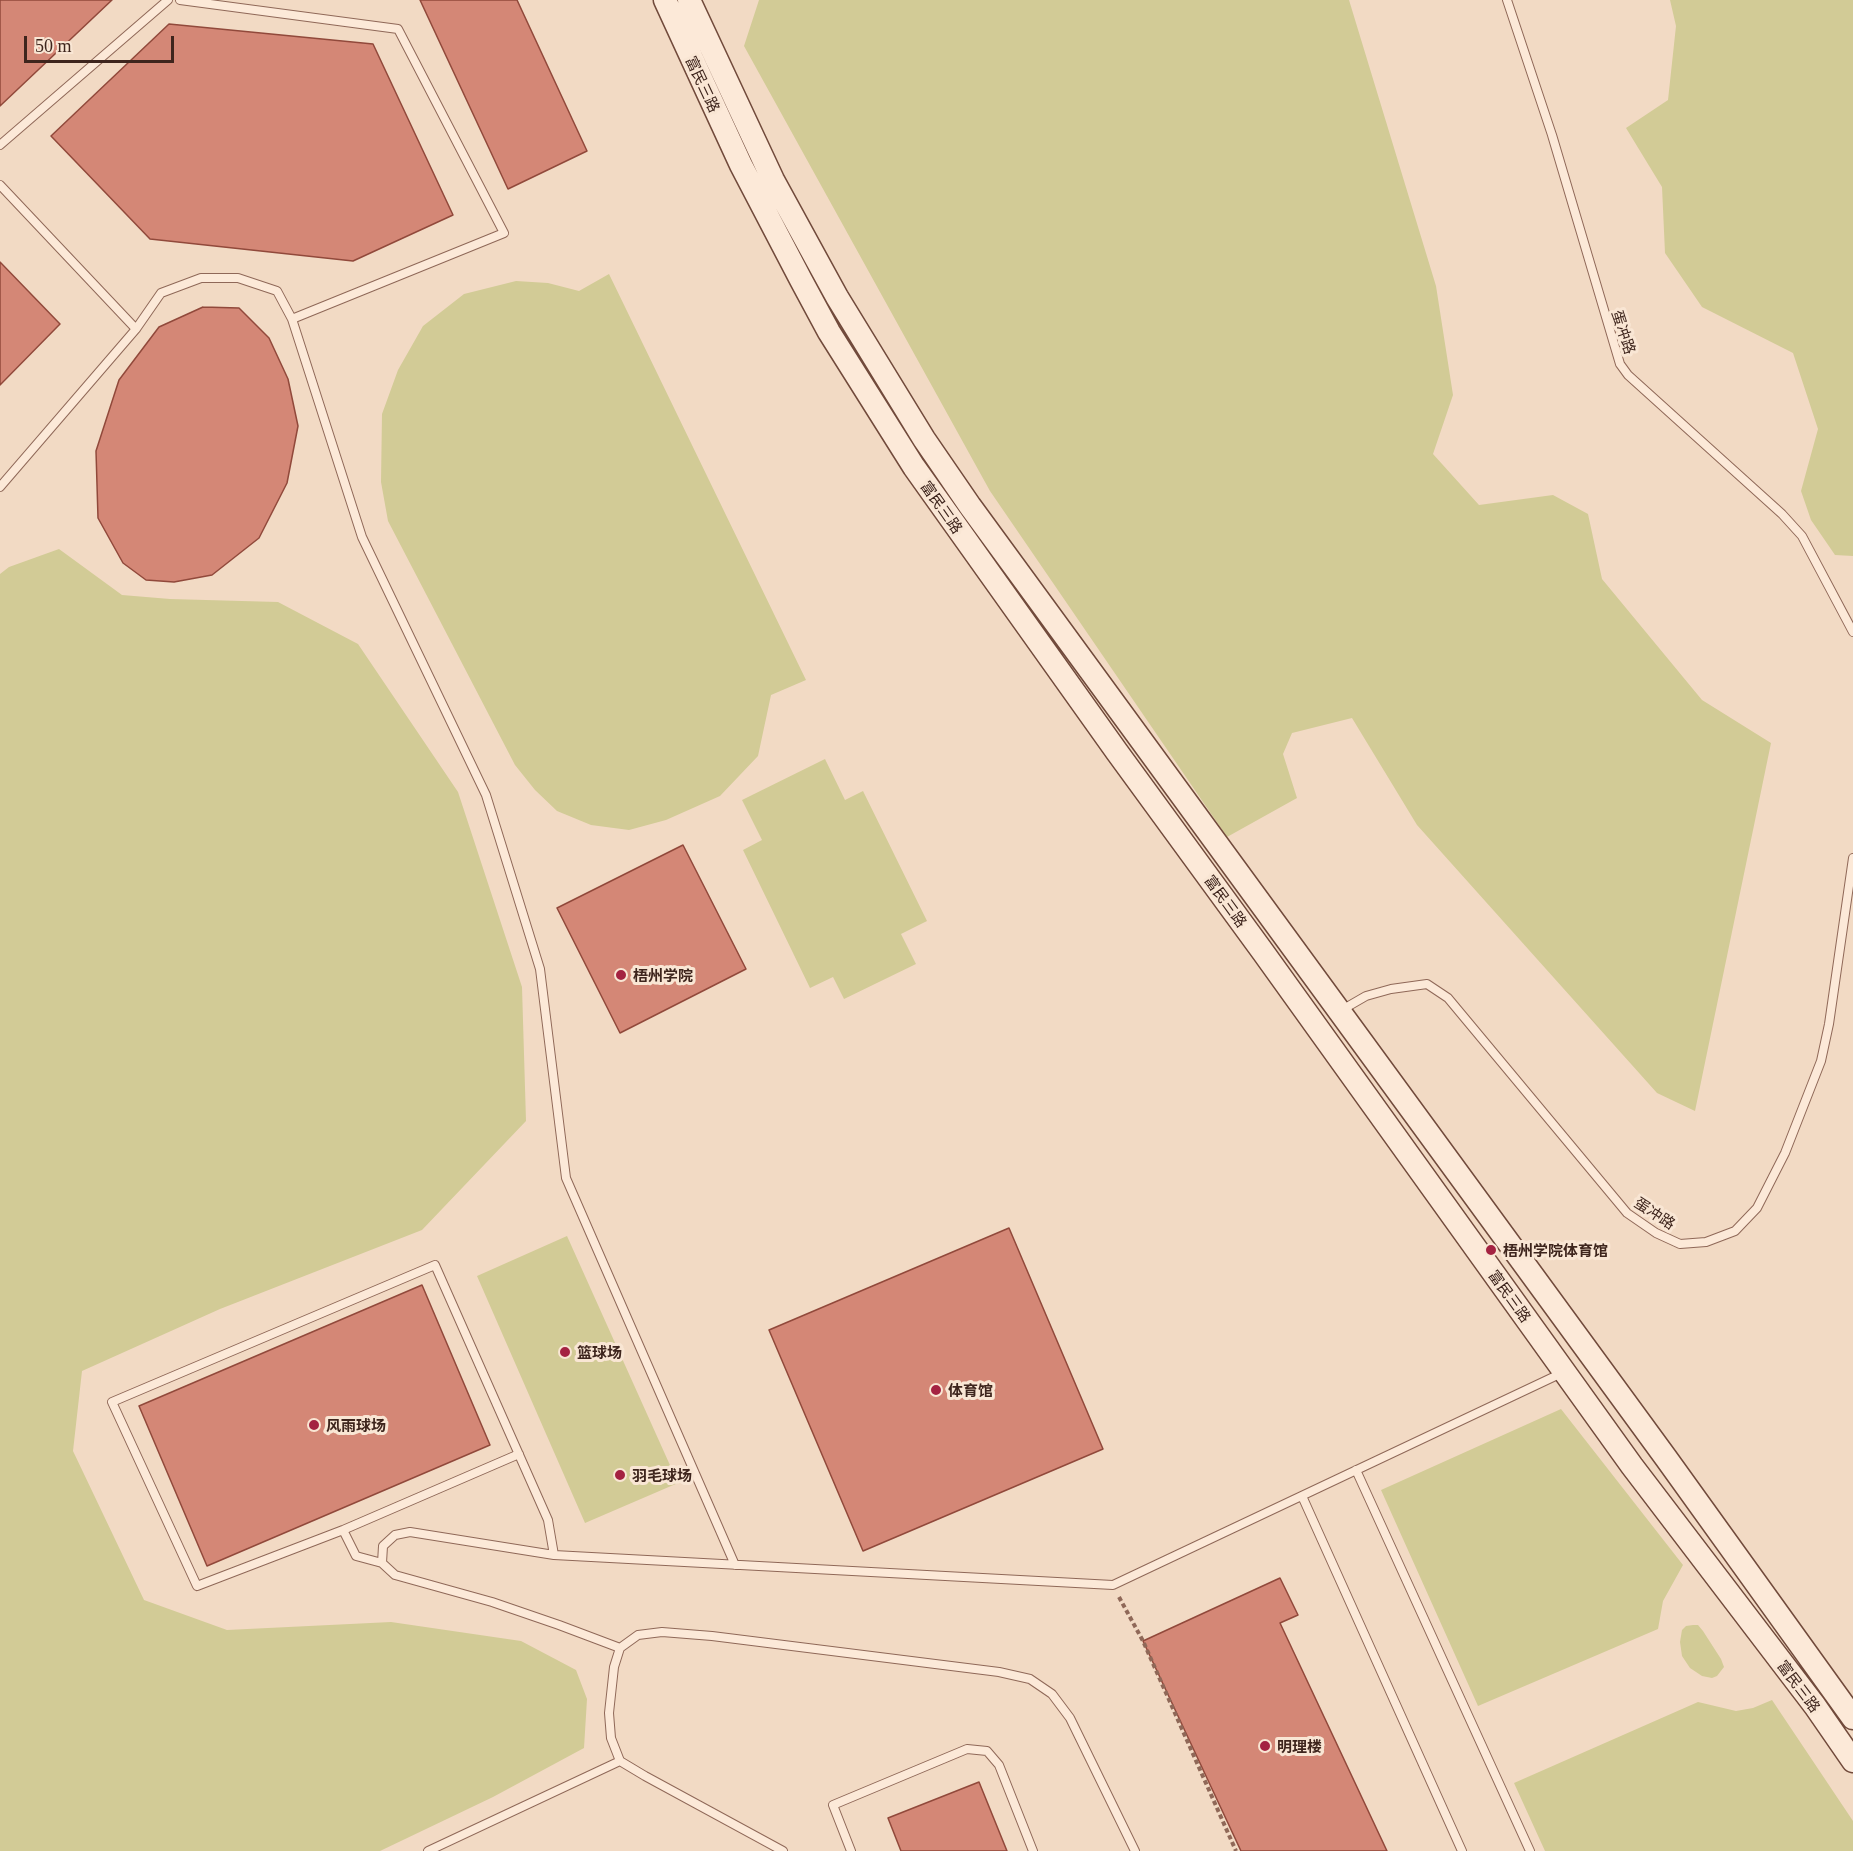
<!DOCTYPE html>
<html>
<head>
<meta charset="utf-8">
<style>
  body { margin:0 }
  #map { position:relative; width:1853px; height:1851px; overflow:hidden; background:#f2dac4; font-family:Georgia,serif }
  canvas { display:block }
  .scale { position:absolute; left:24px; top:36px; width:150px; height:27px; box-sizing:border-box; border:3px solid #3e251d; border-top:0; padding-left:8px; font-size:18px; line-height:21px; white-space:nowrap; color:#3e251d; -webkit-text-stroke:4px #f9e6d4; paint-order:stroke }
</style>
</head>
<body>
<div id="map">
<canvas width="1853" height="1851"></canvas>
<div class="scale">50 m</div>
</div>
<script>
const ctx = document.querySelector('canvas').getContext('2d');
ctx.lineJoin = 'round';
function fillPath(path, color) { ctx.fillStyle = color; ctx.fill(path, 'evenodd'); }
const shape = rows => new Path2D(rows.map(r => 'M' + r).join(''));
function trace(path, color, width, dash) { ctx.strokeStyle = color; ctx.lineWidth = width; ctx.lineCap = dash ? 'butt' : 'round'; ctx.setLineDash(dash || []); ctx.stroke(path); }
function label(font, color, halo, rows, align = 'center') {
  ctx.font = font + ' Georgia,"Noto Sans SC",serif'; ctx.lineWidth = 6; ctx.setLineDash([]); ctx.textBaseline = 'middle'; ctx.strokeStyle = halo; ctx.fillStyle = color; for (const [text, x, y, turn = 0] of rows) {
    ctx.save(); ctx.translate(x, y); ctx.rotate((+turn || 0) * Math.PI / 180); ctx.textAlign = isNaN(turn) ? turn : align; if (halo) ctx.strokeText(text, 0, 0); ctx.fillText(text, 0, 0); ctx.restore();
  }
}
const green = shape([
  [759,0,1349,0,1436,286,1453,395,1433,454,1479,505,1553,495,1588,514,1602,579,1702,700,1771,743,1695,1111,1657,1093,1417,825,1352,718,1292,733,1283,754,1297,798,1227,837,990,491,744,46],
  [1670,0,1853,0,1853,556,1835,555,1811,520,1801,491,1818,429,1793,353,1702,307,1665,253,1662,187,1626,128,1668,100,1676,26],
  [609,274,806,680,771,695,758,756,720,796,666,820,629,830,591,825,557,811,535,790,515,765,388,521,381,482,382,414,398,370,423,326,464,294,516,281,548,283,579,291],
  [59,549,122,595,170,599,278,602,358,644,458,792,522,987,526,1121,422,1230,220,1309,82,1371,73,1451,144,1600,227,1630,391,1622,521,1641,576,1670,587,1699,584,1748,493,1797,380,1851,0,1851,0,574,9,567],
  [825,759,845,800,863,791,927,921,901,934,916,964,844,999,833,977,810,988,743,850,762,840,742,800],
  [567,1236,678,1483,585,1523,477,1276],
  [1561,1409,1683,1565,1663,1601,1658,1629,1478,1706,1381,1490],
  [1693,1625,1698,1625,1703,1631,1721,1659,1724,1667,1717,1676,1712,1678,1702,1676,1690,1668,1682,1656,1680,1642,1682,1630,1686,1626],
  [1772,1700,1853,1821,1853,1851,1545,1851,1514,1783,1698,1702,1736,1711,1753,1708]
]);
const building = shape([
  [0,0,112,0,0,106,0,0],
  [420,0,517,0,587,151,508,189,420,0],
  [169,24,373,44,453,215,353,261,150,239,51,136,169,24],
  [0,262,60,324,0,385,0,262],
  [203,307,239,308,269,338,288,379,298,426,287,483,259,538,212,575,174,582,146,580,123,563,98,518,96,451,119,380,159,327,203,307],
  [683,845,746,969,620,1033,557,908,683,845],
  [1009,1228,1103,1449,863,1551,769,1330,1009,1228],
  [422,1285,490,1445,207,1566,139,1406,422,1285],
  [1280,1578,1298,1615,1280,1623,1387,1851,1241,1851,1143,1641,1280,1578],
  [979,1782,1007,1851,901,1851,888,1818,979,1782]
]);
const path = shape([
  [1119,1597,1143,1641,1236,1851]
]);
const service = shape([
  [180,0,398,29,504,233,292,319],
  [1507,0,1552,135,1620,364,1628,375,1782,514,1802,536,1853,632],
  [0,145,168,0],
  [0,185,136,329],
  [0,487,136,329,161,293,201,278,238,278,277,291,292,319,362,537,486,795,540,969,566,1178,735,1565],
  [1340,1011,1366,996,1391,989,1427,984,1448,998,1627,1213,1656,1233,1680,1244,1706,1242,1735,1231,1757,1208,1785,1153,1821,1061,1829,1024,1853,858],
  [519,1454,343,1530,197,1586,112,1402,435,1265,548,1520,554,1555],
  [1356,1470,1530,1851],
  [1302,1496,1462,1851],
  [343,1530,356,1556,382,1563],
  [620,1648,559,1625,492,1602,395,1575,382,1563,383,1546,395,1535,410,1532,554,1555,1113,1585,1564,1372],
  [428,1851,620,1761],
  [783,1851,645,1776,620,1761,611,1738,609,1713,614,1667,620,1648,638,1635,662,1632,712,1636,999,1672,1030,1679,1052,1694,1070,1718,1135,1851],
  [851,1851,833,1805,967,1749,987,1751,999,1765,1033,1851]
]);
const secondary = shape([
  [665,0,741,165,801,280,829,332,914,467,1117,752,1263,952,1632,1466,1815,1706,1853,1761],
  [689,0,773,180,837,297,924,439,970,506,1666,1458,1853,1718]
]);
const markers = [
  [621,975,6,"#a42241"],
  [1491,1250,6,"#a42241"],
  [565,1352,6,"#a42241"],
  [936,1390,6,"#a42241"],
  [314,1425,6,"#a42241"],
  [620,1475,6,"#a42241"],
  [1265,1746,6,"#a42241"]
];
const streetNames = [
  ["富民三路",703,84,65],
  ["蛋冲路",1624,332,72],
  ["富民三路",942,507,55],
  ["富民三路",1226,901,54],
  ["蛋冲路",1655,1213,33],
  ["富民三路",1510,1296,54],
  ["富民三路",1799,1686,53]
];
const poiNames = [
  ["梧州学院",633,975],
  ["梧州学院体育馆",1503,1250],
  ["篮球场",577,1352],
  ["体育馆",948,1390],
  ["风雨球场",326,1425],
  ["羽毛球场",632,1475],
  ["明理楼",1277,1746]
];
fillPath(green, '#d2cb96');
fillPath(building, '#d48776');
trace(building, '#91493b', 1.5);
trace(service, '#8f6858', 10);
trace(secondary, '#714a3b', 25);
trace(path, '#8f6858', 4, [4.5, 3]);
trace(service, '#fce9d8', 8);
trace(secondary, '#fce9d8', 22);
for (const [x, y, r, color] of markers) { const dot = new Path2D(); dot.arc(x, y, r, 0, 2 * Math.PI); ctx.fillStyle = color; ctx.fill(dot); trace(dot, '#f9e6d4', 2); }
label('15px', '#3e251d', '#f9e6d4', streetNames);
label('bold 15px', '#3e251d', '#f9e6d4', poiNames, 'left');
</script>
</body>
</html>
